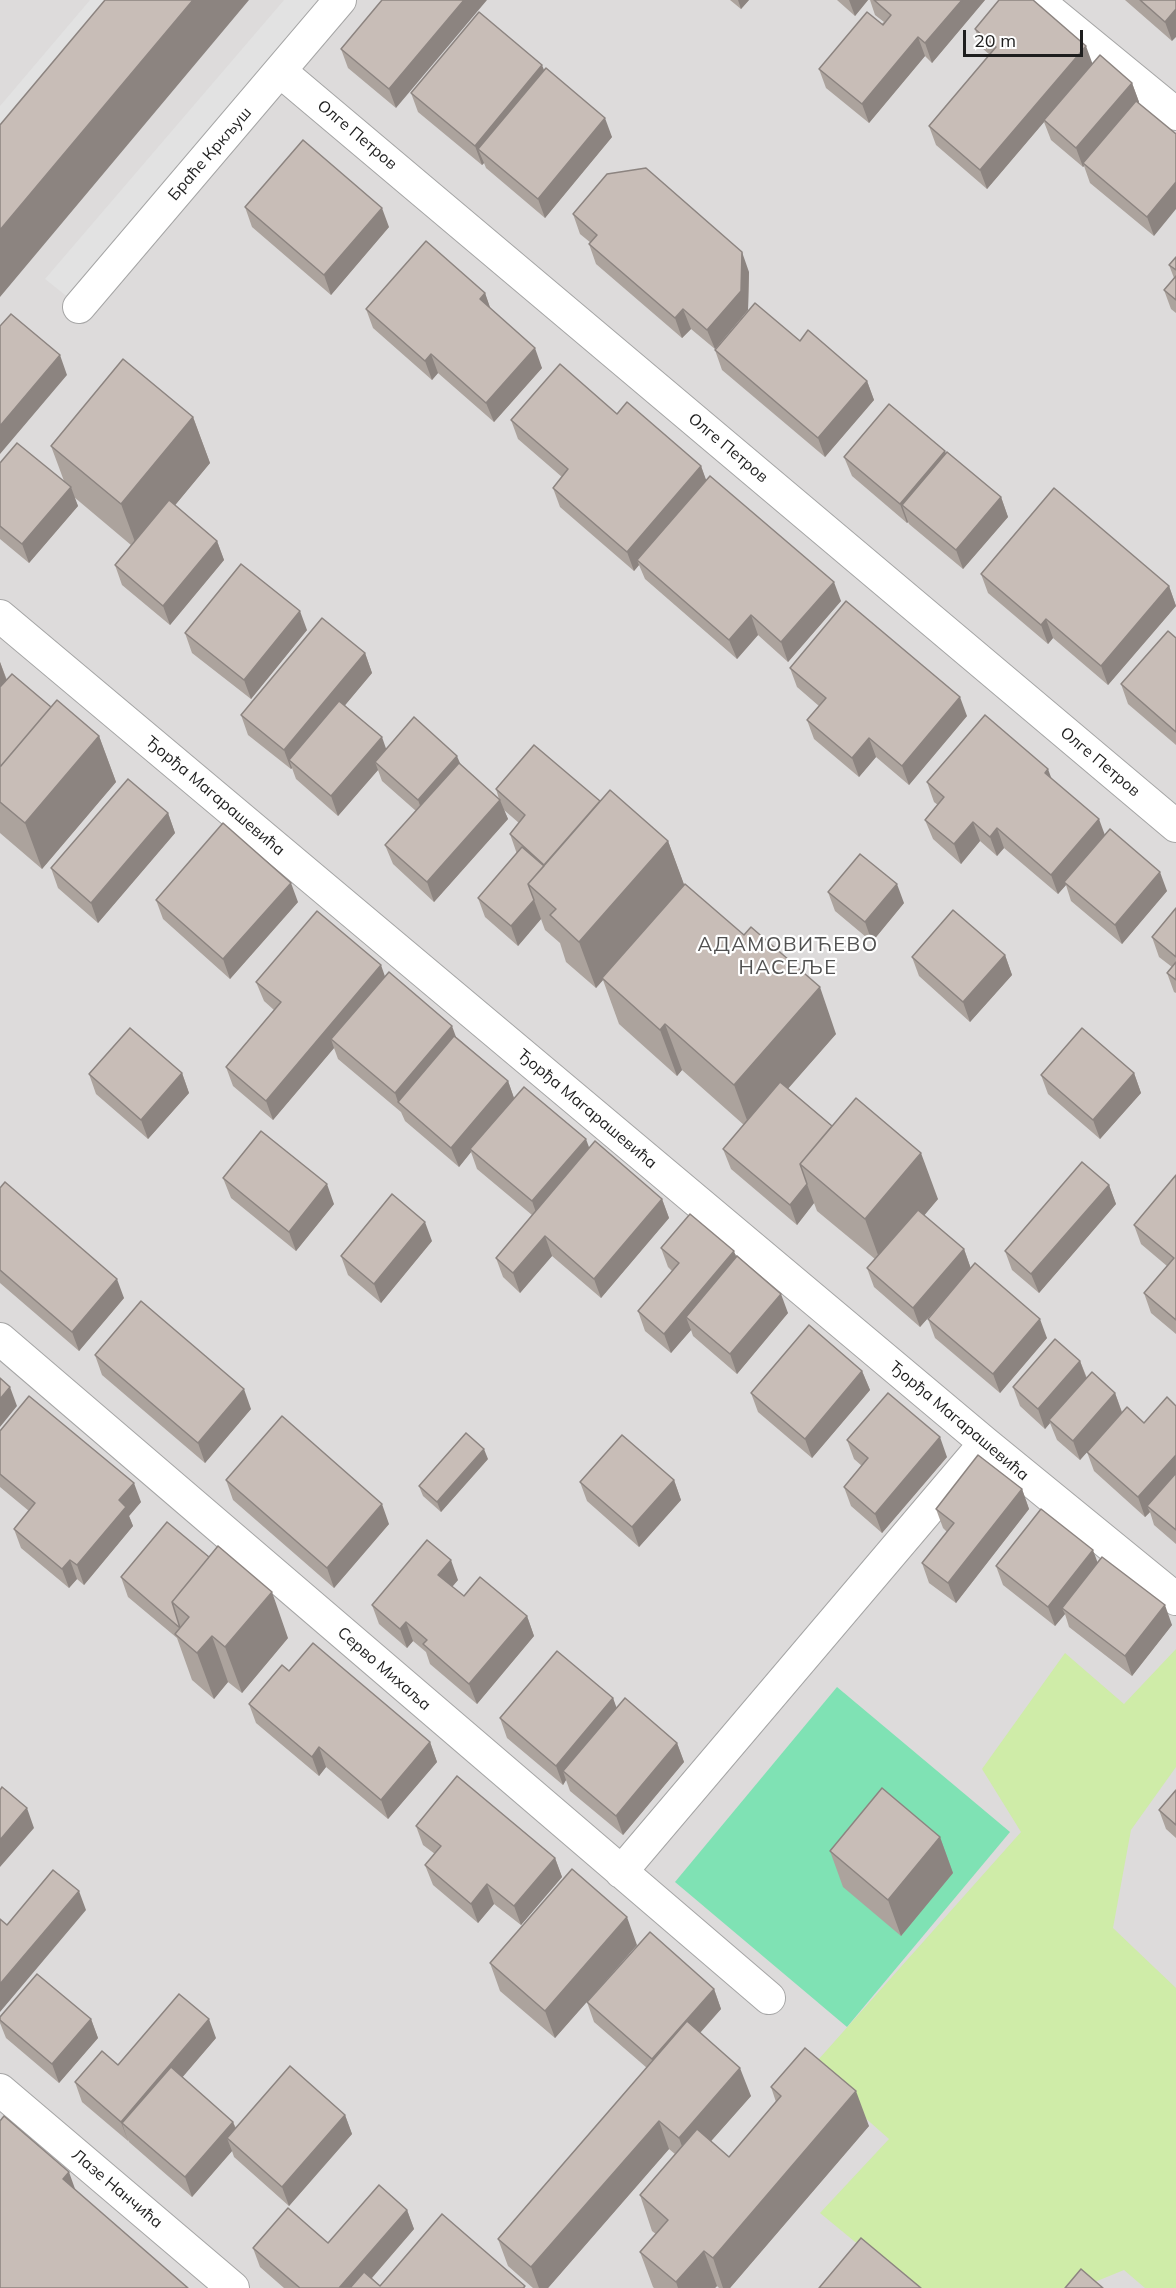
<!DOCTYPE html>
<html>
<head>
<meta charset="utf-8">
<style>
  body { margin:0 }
  #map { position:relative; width:1176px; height:2288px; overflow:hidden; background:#f0ebe4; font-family:Mulish,sans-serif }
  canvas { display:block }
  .scale { position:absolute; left:963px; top:30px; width:120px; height:27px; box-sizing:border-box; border:3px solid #1e1e1e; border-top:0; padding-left:8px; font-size:18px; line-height:21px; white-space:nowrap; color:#1e1e1e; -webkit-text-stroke:4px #fff; paint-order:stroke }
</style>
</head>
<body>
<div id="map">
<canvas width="1176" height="2288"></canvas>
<div class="scale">20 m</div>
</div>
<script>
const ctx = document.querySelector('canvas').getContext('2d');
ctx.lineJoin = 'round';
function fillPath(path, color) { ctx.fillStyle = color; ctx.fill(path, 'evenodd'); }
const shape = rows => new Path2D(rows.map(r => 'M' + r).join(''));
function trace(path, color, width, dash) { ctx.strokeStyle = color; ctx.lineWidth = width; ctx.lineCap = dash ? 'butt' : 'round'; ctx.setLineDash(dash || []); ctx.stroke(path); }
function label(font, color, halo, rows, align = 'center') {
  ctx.font = font + ' Mulish,sans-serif'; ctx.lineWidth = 4.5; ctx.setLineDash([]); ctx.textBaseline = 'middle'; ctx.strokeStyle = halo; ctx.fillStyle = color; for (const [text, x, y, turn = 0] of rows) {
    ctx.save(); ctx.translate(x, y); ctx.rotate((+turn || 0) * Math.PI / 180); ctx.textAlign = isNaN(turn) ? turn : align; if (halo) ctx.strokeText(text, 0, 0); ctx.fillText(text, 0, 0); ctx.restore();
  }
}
const residential = shape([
  [0,0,1176,0,1176,2288,0,2288]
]);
const grass = shape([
  [1176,1649,1176,1767,1131,1830,1113,1928,1176,1988,1176,2288,1145,2288,1124,2270,1080,2288,911,2288,820,2213,889,2139,810,2069,1021,1832,982,1769,1065,1653,1124,1704]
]);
const pitch = shape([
  [837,1687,1010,1832,847,2027,675,1882]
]);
const parking = shape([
  [90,0,130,0,0,153,0,106],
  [284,0,325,0,70,299,45,279]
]);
const street = shape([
  [1037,0,1176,114],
  [280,71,1176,826],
  [79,307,340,0],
  [0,616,985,1443,1176,1599],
  [0,1339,769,1998],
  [621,1872,985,1443],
  [0,2090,233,2288]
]);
const wall = shape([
  [382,0,396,108,348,68,341,49],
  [730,0,749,0,741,9],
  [837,0,868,0,855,16],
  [870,0,985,0,932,63,925,56,869,123,826,88,819,69,884,22,875,15],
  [1125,0,1176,0,1172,41],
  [975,29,1093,63,1132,83,1139,102,1154,236,1090,183,1084,166,1083,167,1051,140,1044,122,987,189,936,145,929,126,990,55,982,48],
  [544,70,612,137,545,218,486,168,484,163,482,165,418,112,411,93],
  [245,207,389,227,331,295,252,227],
  [573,214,749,272,748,310,715,349,691,329,682,338,596,264,589,244,591,243,580,234],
  [1176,257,1176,313,1171,309,1164,290,1174,278,1169,265],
  [485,293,490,308,542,368,494,422,438,373,432,380,373,328,366,309],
  [715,350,867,381,874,400,825,457,722,370],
  [617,414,701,466,706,481,841,601,788,662,758,635,737,659,645,579,639,565,634,571,560,507,553,488,562,477,518,439,511,420],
  [193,417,210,463,175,505,217,541,224,560,170,625,122,585,115,565,131,545,74,497,78,506,29,563,0,539,0,463,64,481,51,446],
  [946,453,1001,497,1008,517,963,569,909,524,908,522,907,523,852,476,844,457],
  [981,574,1169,586,1176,606,1108,685,1053,638,1048,644,988,593],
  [307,630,251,699,192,653,185,633],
  [1176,638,1176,745,1128,704,1121,684],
  [365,653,372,673,345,705,386,749,461,765,499,799,496,789,600,802,668,841,684,885,836,1034,788,1088,832,1126,938,1199,924,1215,964,1249,971,1269,1047,1338,1000,1393,935,1338,928,1319,967,1273,920,1327,874,1287,867,1268,875,1259,817,1211,814,1203,797,1225,731,1169,723,1149,744,1125,682,1070,677,1076,619,1024,603,980,596,988,566,962,560,943,545,930,541,919,518,946,485,917,478,898,517,854,510,834,519,823,504,810,508,819,434,902,393,864,385,845,416,811,382,781,378,770,338,816,296,779,292,768,291,769,248,735,241,715],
  [0,662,7,680,99,736,116,782,42,869,0,833],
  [790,668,967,716,909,785,876,757,859,777,814,739,807,720,819,706,797,687],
  [1052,779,1104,835,1167,891,1122,944,1071,901,1066,885,1058,894,1004,848,997,856,980,841,961,864,933,839,925,820,938,805,934,802,927,782],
  [168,813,175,833,98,923,58,888,51,868],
  [828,892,904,903,872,942,835,911],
  [156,900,298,902,230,979,163,919],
  [1176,908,1176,993,1174,992,1167,973,1172,967,1159,957,1152,937],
  [1005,955,1012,975,970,1022,919,976,912,957],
  [385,976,508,1081,514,1098,662,1199,669,1218,601,1298,552,1256,520,1293,503,1277,496,1258,532,1215,477,1169,471,1152,459,1167,405,1121,401,1112,338,1059,334,1048,273,1120,233,1086,226,1067,274,1010,264,1001,256,982],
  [182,1073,189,1093,148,1139,96,1094,89,1074],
  [1134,1073,1141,1093,1100,1139,1048,1094,1041,1075],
  [1176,1175,1176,1334,1151,1313,1144,1293,1167,1266,1141,1244,1134,1225],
  [223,1178,334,1204,296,1251,231,1198],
  [1109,1185,1116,1204,1039,1293,1012,1270,1005,1251],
  [0,1188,124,1298,79,1351,0,1283],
  [432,1241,381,1303,348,1275,341,1256],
  [661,1248,737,1257,788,1313,737,1374,693,1336,691,1330,671,1353,645,1331,638,1311,672,1271,668,1267],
  [95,1355,251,1409,205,1463,102,1375],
  [1080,1361,1087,1378,1115,1393,1122,1412,1144,1423,1176,1406,1176,1544,1154,1525,1150,1512,1145,1517,1094,1471,1087,1452,1080,1460,1057,1440,1050,1423,1045,1429,1020,1406,1013,1387],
  [862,1371,870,1390,812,1458,758,1412,751,1393],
  [0,1431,141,1502,129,1516,133,1526,84,1585,77,1579,69,1588,21,1548,14,1529,29,1511,0,1487],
  [847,1440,947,1457,882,1533,851,1506,844,1487,862,1466,854,1459],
  [488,1459,441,1512,423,1496,419,1486],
  [226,1480,389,1524,334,1588,233,1500],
  [674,1480,681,1500,639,1547,587,1501,580,1482],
  [1022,1489,1029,1509,956,1603,929,1583,922,1563,947,1532,943,1528,936,1509],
  [1098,1562,1172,1625,1132,1676,1069,1627,1065,1614,1055,1626,1003,1585,996,1566],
  [121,1577,288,1638,242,1693,228,1682,214,1699,192,1680,177,1638,128,1597],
  [458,1580,452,1587,464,1596,527,1616,534,1636,477,1704,430,1664,426,1652,413,1641,407,1648,379,1624,372,1605],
  [289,1671,430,1742,437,1762,388,1819,326,1767,319,1776,256,1723,249,1704],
  [613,1698,616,1708,677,1743,684,1762,623,1835,570,1791,566,1780,563,1785,507,1738,500,1718],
  [1176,1790,1176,1838,1166,1829,1159,1810],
  [416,1826,555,1858,562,1877,521,1925,494,1904,478,1923,433,1885,425,1865,435,1854,423,1845],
  [940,1837,953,1873,901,1936,843,1887,830,1851],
  [637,1945,555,2038,500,1991,490,1963],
  [714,1989,721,2009,700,2033,751,2096,711,2141,729,2157,776,2102,771,2087,869,2126,730,2288,719,2288,717,2286,715,2288,654,2288,653,2287,640,2252,656,2234,652,2231,640,2195,675,2154,669,2149,548,2288,533,2288,508,2266,498,2239,647,2068,594,2022,587,2002],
  [0,2017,91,2019,98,2038,59,2083,6,2038,0,2023],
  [216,2038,182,2077,233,2122,236,2128,345,2115,352,2134,289,2206,234,2157,232,2151,192,2197,129,2142,128,2140,128,2141,82,2102,75,2082,118,2065],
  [407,2210,414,2229,372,2278,380,2286,525,2286,525,2288,284,2288,260,2267,253,2248,328,2243]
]);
const shadedWall = shape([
  [193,0,249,0,0,297,0,230],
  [464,0,487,0,396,108,389,89],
  [738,0,749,0,741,9],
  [849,0,868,0,855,16],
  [962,0,985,0,932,63,925,43],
  [1176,9,1176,37,1172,41,1165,22],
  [918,37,925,56,869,123,862,104],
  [1086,46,1093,65,1044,120,1044,122,987,189,980,170],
  [542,65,550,85,478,149,484,163,482,165,475,146],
  [1132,83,1139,102,1085,165,1083,163,1084,166,1083,167,1076,148],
  [605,118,612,137,545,218,538,199],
  [1176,182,1176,209,1154,236,1147,217],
  [382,208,389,227,331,295,324,275],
  [742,252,749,272,748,310,715,349,707,330],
  [485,293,492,313,480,299],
  [683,309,691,329,682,338,675,318],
  [535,348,542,368,494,422,486,403],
  [431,354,438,373,432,380,425,361],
  [60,355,67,375,0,454,0,426],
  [867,381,874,400,825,457,818,438],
  [193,417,210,463,138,550,121,504],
  [945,451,952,470,902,505,908,522,907,523,900,504],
  [701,466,708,485,637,560,639,565,634,571,627,552],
  [71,487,78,506,29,563,22,544],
  [1001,497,1008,517,963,569,956,550],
  [217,541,224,560,170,625,163,606],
  [834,582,841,601,788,662,781,642],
  [1169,586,1176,606,1108,685,1101,666],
  [300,611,307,630,251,699,244,680],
  [751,615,758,635,737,659,729,640],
  [1046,619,1053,638,1048,644,1041,625],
  [365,653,372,673,295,765,289,760,292,768,291,769,284,750],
  [0,662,10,690,0,702],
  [960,697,967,716,909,785,902,766],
  [99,736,116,782,42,869,25,823],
  [382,737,389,757,375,762,378,770,338,816,331,796],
  [869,738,876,757,859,777,852,758],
  [457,756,465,775,425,819,418,800],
  [1048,769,1055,788,1045,773],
  [500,800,508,819,434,902,427,882],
  [168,813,175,833,98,923,91,903],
  [1099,819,1106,838,1064,882,1066,885,1058,894,1051,875],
  [973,822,980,841,961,864,954,844],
  [997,828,1004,848,997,856,990,837],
  [668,841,685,887,602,978,603,980,596,988,579,942],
  [1160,872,1167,891,1122,944,1115,925],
  [291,883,298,902,230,979,223,959],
  [897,884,904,903,872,942,865,922],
  [534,900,541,919,518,946,511,926],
  [1005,955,1012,975,970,1022,963,1002],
  [381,965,388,985,331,1039,334,1048,273,1120,266,1101],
  [820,987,836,1034,751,1131,734,1085],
  [665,1024,682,1070,677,1076,660,1030],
  [452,1026,459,1045,398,1102,395,1093],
  [182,1073,189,1093,148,1139,141,1120],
  [1134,1073,1141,1093,1100,1139,1093,1120],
  [508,1081,515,1101,470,1149,471,1152,459,1167,451,1148],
  [586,1139,593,1158,539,1221,532,1201],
  [921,1153,938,1199,882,1266,865,1219],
  [327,1184,334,1204,296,1251,289,1232],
  [807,1184,814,1203,797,1225,790,1205],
  [1109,1185,1116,1204,1039,1293,1031,1274],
  [662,1199,669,1218,601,1298,594,1279],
  [425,1222,432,1241,381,1303,374,1284],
  [545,1236,552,1256,520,1293,513,1273],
  [964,1249,971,1269,920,1327,913,1308],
  [734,1251,741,1270,686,1317,691,1330,671,1353,664,1334],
  [117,1279,124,1298,79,1351,72,1332],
  [781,1294,788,1313,737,1374,730,1354],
  [1040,1319,1047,1338,1000,1393,993,1374],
  [1080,1361,1087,1380,1049,1420,1050,1423,1045,1429,1038,1409],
  [862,1371,870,1390,812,1458,805,1439],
  [10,1387,17,1406,0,1427,0,1399],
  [244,1389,251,1409,205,1463,198,1443],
  [1115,1393,1122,1413,1080,1460,1073,1441],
  [940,1437,947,1457,882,1533,875,1514],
  [484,1449,488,1459,441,1512,437,1502],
  [1176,1455,1176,1482,1147,1506,1150,1512,1145,1517,1138,1497],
  [674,1480,681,1500,639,1547,632,1527],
  [134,1483,141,1502,129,1516,133,1526,84,1585,77,1565,119,1500],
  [1022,1489,1029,1509,956,1603,948,1583],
  [382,1504,389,1524,334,1588,327,1568],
  [1093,1550,1100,1569,1062,1608,1065,1614,1055,1626,1048,1607],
  [70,1560,77,1579,69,1588,62,1569],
  [451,1560,458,1580,445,1595,438,1575],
  [272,1592,288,1638,242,1693,225,1647],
  [1165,1605,1172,1625,1132,1676,1125,1656],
  [527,1616,534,1636,477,1704,469,1684],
  [406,1622,413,1641,407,1648,400,1629],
  [212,1636,228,1682,214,1699,197,1653],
  [613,1698,620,1717,563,1771,566,1780,563,1785,556,1766],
  [430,1742,437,1762,388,1819,381,1800],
  [677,1743,684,1762,623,1835,616,1816],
  [319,1747,326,1767,319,1776,312,1757],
  [27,1808,34,1828,0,1867,0,1840],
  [940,1837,953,1873,901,1936,888,1900],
  [555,1858,562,1877,521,1925,514,1906],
  [487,1884,494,1904,478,1923,471,1904],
  [79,1891,86,1910,0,2012,0,1984],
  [627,1917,637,1945,555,2038,545,2011],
  [714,1989,721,2009,659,2079,652,2059],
  [91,2019,98,2038,59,2083,52,2064],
  [209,2019,216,2038,134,2134,122,2123,128,2141,121,2122],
  [740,2068,751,2096,689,2166,679,2138],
  [856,2091,869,2126,730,2288,723,2288,713,2258],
  [345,2115,352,2134,289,2206,282,2187],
  [659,2121,669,2149,548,2288,539,2288,531,2267],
  [233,2122,240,2141,227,2138,232,2151,192,2197,185,2177],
  [69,2172,79,2200,63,2179],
  [407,2210,414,2229,363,2288,339,2288],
  [704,2251,717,2286,715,2288,678,2288,676,2282]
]);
const building = shape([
  [105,0,193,0,0,230,0,125,105,0],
  [382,0,464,0,389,89,341,49,382,0],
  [874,0,962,0,925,43,918,37,862,104,819,69,867,12,883,25,891,15,874,0],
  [999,0,1033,0,1086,46,980,170,929,126,996,47,975,29,999,0],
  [1140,0,1176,0,1176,9,1165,22,1140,0],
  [479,12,542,65,475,146,411,93,479,12],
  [1100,55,1132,83,1076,148,1044,120,1100,55],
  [546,68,605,118,538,199,478,149,546,68],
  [1136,101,1176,134,1176,182,1147,217,1083,163,1136,101],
  [303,140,382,208,324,275,245,207,303,140],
  [646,168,742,252,741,291,707,330,683,309,675,318,589,244,597,235,573,214,607,174,646,168],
  [426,241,485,293,480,299,535,348,486,403,431,354,425,361,366,309,426,241],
  [1176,257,1176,270,1169,265,1176,257],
  [1176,276,1176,300,1164,290,1176,276],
  [755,303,800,341,808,330,867,381,818,438,715,350,755,303],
  [11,314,60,355,0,426,0,326,11,314],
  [123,359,193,417,121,504,51,446,123,359],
  [560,364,617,414,627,402,701,466,627,552,553,488,568,469,511,420,560,364],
  [889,404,945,451,900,504,844,457,889,404],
  [17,443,71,487,22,544,0,526,0,463,17,443],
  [947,452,1001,497,956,550,902,505,947,452],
  [710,476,834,582,781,642,751,615,729,640,637,560,710,476],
  [1054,488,1169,586,1101,666,1046,619,1041,625,981,574,1054,488],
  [169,500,217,541,163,606,115,565,169,500],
  [241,564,300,611,244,680,185,633,241,564],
  [846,601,960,697,902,766,869,738,852,758,807,720,826,698,790,668,846,601],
  [322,618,365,653,284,750,241,715,322,618],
  [1168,631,1176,638,1176,732,1121,684,1168,631],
  [12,674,51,707,0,767,0,687,12,674],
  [57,700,99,736,25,823,0,802,0,767,57,700],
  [339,701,382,737,331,796,289,760,339,701],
  [985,715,1048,769,1045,773,1099,819,1051,875,997,828,990,837,973,822,954,844,925,820,944,797,927,782,985,715],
  [414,717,457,756,418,800,375,762,414,717],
  [534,745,600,801,544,865,510,834,525,815,496,789,534,745],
  [459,763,500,800,427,882,385,845,459,763],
  [128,779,168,813,91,903,51,868,128,779],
  [610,790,668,841,579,942,550,915,556,909,528,884,610,790],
  [223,823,291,883,223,959,156,900,223,823],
  [1110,829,1160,872,1115,925,1064,882,1110,829],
  [522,847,544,866,528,884,534,900,511,926,478,898,522,847],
  [860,854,897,884,865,922,828,892,860,854],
  [685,884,744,935,751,927,820,987,734,1085,665,1024,660,1030,602,978,685,884],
  [1176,908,1176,957,1152,937,1176,908],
  [953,910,1005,955,963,1002,912,957,953,910],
  [317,911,381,965,266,1101,226,1067,281,1002,256,982,317,911],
  [1176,962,1176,980,1167,973,1176,962],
  [389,972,452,1026,395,1093,331,1039,389,972],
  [130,1028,182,1073,141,1120,89,1074,130,1028],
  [1082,1028,1134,1073,1093,1120,1041,1075,1082,1028],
  [454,1036,508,1081,451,1148,398,1102,454,1036],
  [780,1082,832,1126,800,1164,807,1184,790,1205,723,1149,780,1082],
  [524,1087,586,1139,532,1201,470,1149,524,1087],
  [856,1098,921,1153,865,1219,800,1164,856,1098],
  [261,1131,327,1184,289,1232,223,1178,261,1131],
  [595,1141,662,1199,594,1279,545,1236,513,1273,496,1258,595,1141],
  [1082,1162,1109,1185,1031,1274,1005,1251,1082,1162],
  [1176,1175,1176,1320,1144,1293,1174,1258,1134,1225,1176,1175],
  [5,1182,117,1279,72,1332,0,1270,0,1188,5,1182],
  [392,1194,425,1222,374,1284,341,1256,392,1194],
  [918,1210,964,1249,913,1308,867,1268,918,1210],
  [690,1214,734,1251,664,1334,638,1311,679,1263,661,1248,690,1214],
  [737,1256,781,1294,730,1354,686,1317,737,1256],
  [975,1263,1040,1319,993,1374,928,1319,975,1263],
  [141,1301,244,1389,198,1443,95,1355,141,1301],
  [809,1325,862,1371,805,1439,751,1393,809,1325],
  [1055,1339,1080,1361,1038,1409,1013,1387,1055,1339],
  [1092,1372,1115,1393,1073,1441,1049,1420,1092,1372],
  [0,1378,10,1387,0,1399,0,1378],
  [888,1393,940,1437,875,1514,844,1487,868,1458,847,1440,888,1393],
  [29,1396,134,1483,119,1500,126,1507,77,1565,70,1560,62,1569,14,1529,35,1503,0,1474,0,1431,29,1396],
  [1167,1397,1176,1406,1176,1455,1138,1497,1087,1452,1127,1407,1144,1423,1167,1397],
  [282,1416,382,1504,327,1568,226,1480,282,1416],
  [466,1433,484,1449,437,1502,419,1486,466,1433],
  [622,1435,674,1480,632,1527,580,1482,622,1435],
  [978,1455,1022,1489,948,1583,922,1563,954,1523,936,1509,978,1455],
  [1176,1473,1176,1530,1147,1506,1176,1473],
  [1041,1509,1093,1550,1048,1607,996,1566,1041,1509],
  [167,1522,209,1557,172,1602,180,1628,121,1577,167,1522],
  [427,1540,451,1560,438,1575,464,1596,480,1577,527,1616,469,1684,423,1644,427,1640,406,1622,400,1629,372,1605,427,1540],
  [218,1546,272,1592,225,1647,212,1636,197,1653,175,1634,189,1617,172,1602,218,1546],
  [1102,1557,1165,1605,1125,1656,1062,1608,1102,1557],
  [313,1643,430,1742,381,1800,319,1747,312,1757,249,1704,282,1665,289,1671,313,1643],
  [557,1651,613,1698,556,1766,500,1718,557,1651],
  [625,1698,677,1743,616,1816,563,1771,625,1698],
  [457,1776,555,1858,514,1906,487,1884,471,1904,425,1865,441,1846,416,1826,457,1776],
  [2,1787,27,1808,0,1840,0,1790,2,1787],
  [882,1788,940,1837,888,1900,830,1851,882,1788],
  [1176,1790,1176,1825,1159,1810,1176,1790],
  [572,1869,627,1917,545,2011,490,1963,572,1869],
  [53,1870,79,1891,0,1984,0,1919,7,1925,53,1870],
  [650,1932,714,1989,652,2059,587,2002,650,1932],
  [37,1974,91,2019,52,2064,0,2020,0,2017,37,1974],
  [179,1994,209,2019,121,2122,75,2082,102,2051,118,2065,179,1994],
  [687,2021,740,2068,679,2138,659,2121,531,2267,498,2239,687,2021],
  [805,2048,856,2091,713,2258,704,2251,676,2282,640,2252,668,2220,640,2195,697,2129,729,2157,781,2096,771,2087,805,2048],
  [290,2066,345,2115,282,2187,227,2138,290,2066],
  [171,2067,233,2122,185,2177,122,2123,171,2067],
  [4,2116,69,2172,63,2179,188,2288,0,2288,0,2121,4,2116],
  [379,2185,407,2210,339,2288,300,2288,253,2248,288,2208,328,2243,379,2185],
  [442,2214,525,2286,523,2288,350,2288,364,2272,380,2286,442,2214],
  [861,2238,921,2288,819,2288,861,2238],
  [1081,2269,1103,2288,1065,2288,1081,2269]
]);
const streetNames = [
  ["Олге Петров",357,135,40],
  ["Браће Кркљуш",210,154,-49],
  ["Олге Петров",728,448,40],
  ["Олге Петров",1100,762,40],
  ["Ђорђа Магарашевића",215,796,40],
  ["Ђорђа Магарашевића",587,1109,40],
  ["Ђорђа Магарашевића",959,1421,40],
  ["Серво Михаља",384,1669,41],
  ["Лазе Нанчића",117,2189,40]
];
const quarterNames = [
  ["АДАМОВИЋЕВО",788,945],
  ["НАСЕЉЕ",788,968]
];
fillPath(residential, '#dddbdb');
fillPath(grass, '#cfeca8');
fillPath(pitch, '#7fe2b4');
fillPath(parking, '#e2e2e2');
trace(street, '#a5a5a5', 34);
trace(street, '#fff', 32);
fillPath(wall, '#aca39d');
fillPath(shadedWall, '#8c8480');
fillPath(building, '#c8bdb7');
trace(building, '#8c8480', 1.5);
label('16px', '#1e1e1e', '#fff', streetNames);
ctx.letterSpacing = '1.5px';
label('20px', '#515151', '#fff', quarterNames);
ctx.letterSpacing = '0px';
</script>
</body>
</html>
